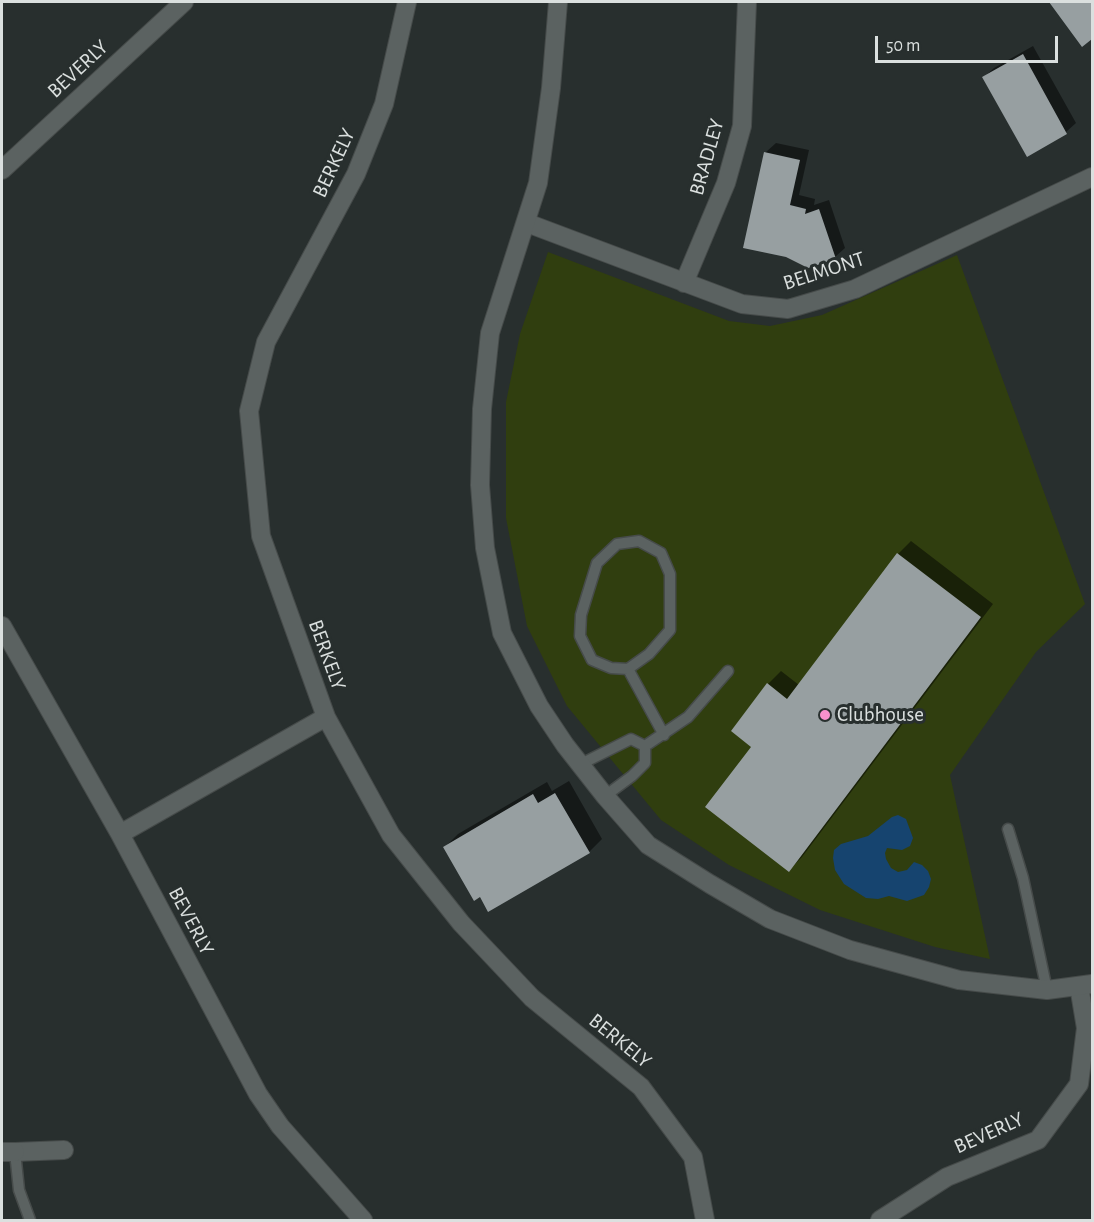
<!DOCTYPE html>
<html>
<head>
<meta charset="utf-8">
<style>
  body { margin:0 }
  #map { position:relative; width:1094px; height:1222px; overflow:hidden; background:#282f2e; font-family:"Alegreya Sans",sans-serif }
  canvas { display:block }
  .frame { position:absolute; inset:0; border:3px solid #dbe0df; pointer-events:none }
  .scale { position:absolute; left:875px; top:36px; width:183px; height:27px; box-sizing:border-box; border:3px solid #dbe0df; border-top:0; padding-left:8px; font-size:18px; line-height:21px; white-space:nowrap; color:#dbe0df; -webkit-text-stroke:4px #282f2e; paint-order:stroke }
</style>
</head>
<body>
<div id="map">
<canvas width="1094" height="1222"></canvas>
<div class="frame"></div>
<div class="scale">50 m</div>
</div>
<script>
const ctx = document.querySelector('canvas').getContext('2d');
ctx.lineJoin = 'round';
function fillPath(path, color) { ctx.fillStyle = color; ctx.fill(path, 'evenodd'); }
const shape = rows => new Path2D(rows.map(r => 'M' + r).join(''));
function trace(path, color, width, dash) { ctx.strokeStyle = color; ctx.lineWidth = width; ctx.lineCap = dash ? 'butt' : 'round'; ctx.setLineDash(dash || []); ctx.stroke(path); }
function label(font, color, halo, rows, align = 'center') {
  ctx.font = font + ' "Alegreya Sans",sans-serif'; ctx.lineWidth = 6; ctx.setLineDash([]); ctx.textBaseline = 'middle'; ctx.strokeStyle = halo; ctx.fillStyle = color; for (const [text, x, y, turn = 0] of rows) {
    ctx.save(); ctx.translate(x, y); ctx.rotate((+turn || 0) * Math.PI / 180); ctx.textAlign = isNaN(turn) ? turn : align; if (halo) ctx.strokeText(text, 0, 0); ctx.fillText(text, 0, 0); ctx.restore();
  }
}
const green = shape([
  [548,252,729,321,770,326,822,315,957,255,1085,604,1036,652,950,775,990,959,935,947,820,910,729,865,661,820,567,706,527,626,506,518,506,402,520,334]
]);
const water = shape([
  [898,815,906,819,913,838,910,846,902,850,887,848,885,853,886,859,891,868,898,872,907,870,914,862,922,865,928,871,931,879,929,887,924,895,907,901,889,896,878,899,866,898,844,884,835,870,833,858,834,850,841,844,868,836,892,817]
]);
const shadow = shape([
  [1051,2,1092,2,1092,38,1083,45],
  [1033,46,1076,123,1066,132,1028,155,984,77,994,68],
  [776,143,809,150,799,195,815,199,814,205,829,200,845,248,835,257,787,256,745,247,766,152],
  [911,541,993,604,802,857,789,870,753,746,768,684,781,671,799,685,898,554],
  [569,781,602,839,589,852,480,895,445,847,458,834,547,782,552,791]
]);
const building = shape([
  [1049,2,1092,2,1092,39,1082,47],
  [1023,54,1067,134,1027,157,982,77],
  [764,152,800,160,790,205,806,209,805,214,819,209,836,259,808,268,786,257,743,248],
  [897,553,981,617,789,872,705,807,751,747,731,731,767,683,787,699],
  [555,793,590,853,488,912,480,897,474,901,443,847,533,794,538,803]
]);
const service = shape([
  [639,541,661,553,670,574,670,630,649,654,628,669,611,668,592,660,580,636,581,615,597,563,617,544,639,541],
  [628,669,664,735],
  [645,746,688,717,728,671],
  [581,764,631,739,645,746],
  [605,796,632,776,645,763,645,746],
  [1008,829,1023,878,1047,990],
  [15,1152,19,1190,30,1220]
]);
const minor = shape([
  [407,2,384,104,356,174,266,342,249,411,261,536,326,717,391,835,461,923,532,998,641,1087,693,1157,705,1220],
  [2,170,184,2],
  [527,223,742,304,788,309,855,289,1092,177],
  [684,283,726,183,742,126,747,2],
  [2,626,120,834,258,1094,280,1126,363,1220],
  [120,834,326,717],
  [15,1152,64,1150],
  [880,1220,947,1177,1038,1140,1079,1084,1086,1028,1079,986]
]);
const tertiary = shape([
  [558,2,551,88,538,183,490,333,482,409,480,485,485,548,502,633,539,706,565,745,605,796,648,845,710,884,770,919,850,950,959,980,1047,990,1092,984],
  [2,1152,15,1152]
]);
const markers = [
  [825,715,6,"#f890cc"]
];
const streetNames = [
  ["BEVERLY",78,69,-43],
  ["BRADLEY",707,157,-74],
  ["BERKELY",334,163,-65],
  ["BELMONT",824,271,-18],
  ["BERKELY",327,655,70],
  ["BEVERLY",191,921,62],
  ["BERKELY",620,1041,39],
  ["BEVERLY",989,1133,-24]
];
const poiNames = [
  ["Clubhouse",837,715]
];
fillPath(green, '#303e0f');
fillPath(water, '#16446f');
fillPath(shadow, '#0007');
fillPath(building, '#979fa1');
trace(service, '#464b4a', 13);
trace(minor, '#464b4a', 20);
trace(tertiary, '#464b4a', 20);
trace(service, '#5b6261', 10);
trace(minor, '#5b6261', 18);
trace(tertiary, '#5b6261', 18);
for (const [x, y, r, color] of markers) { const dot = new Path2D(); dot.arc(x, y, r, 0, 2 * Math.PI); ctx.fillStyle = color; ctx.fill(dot); trace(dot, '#282f2e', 2); }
label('21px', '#dbe0df', '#282f2e', streetNames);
label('21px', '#dbe0df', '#282f2e', poiNames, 'left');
</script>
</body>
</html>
